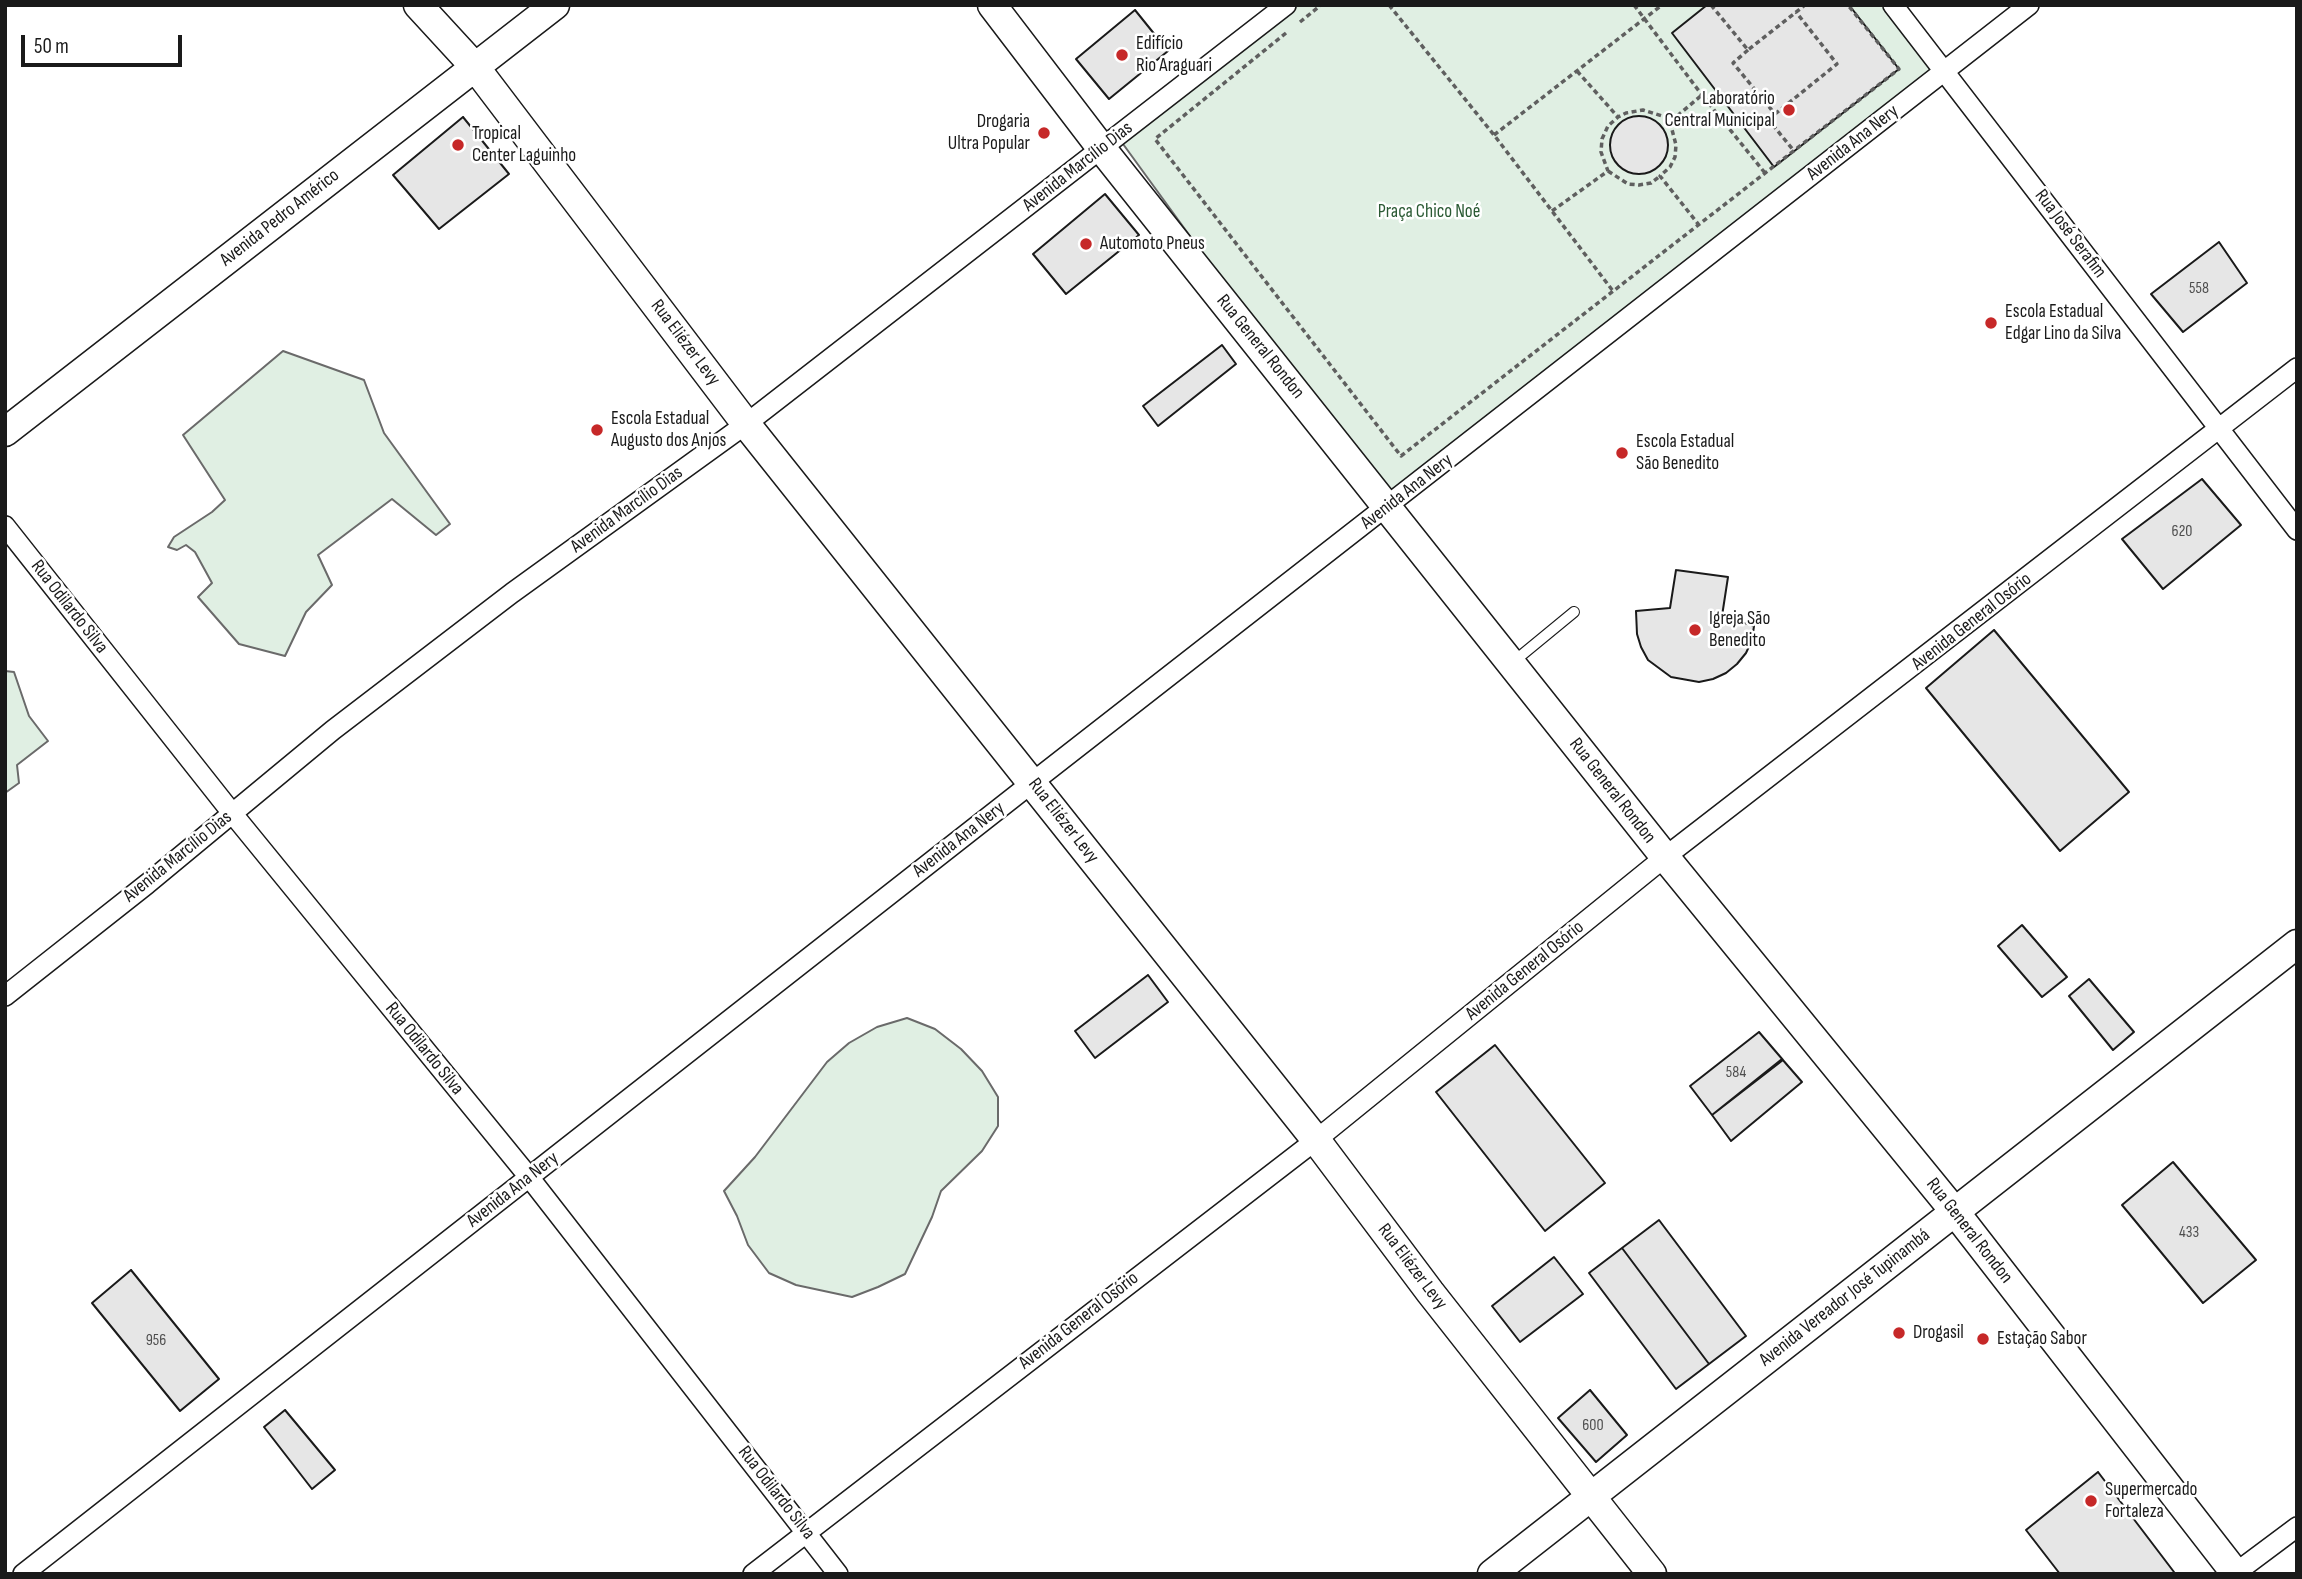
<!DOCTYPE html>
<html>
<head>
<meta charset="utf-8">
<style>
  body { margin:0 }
  #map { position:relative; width:2302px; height:1579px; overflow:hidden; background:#fff; font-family:"Sofia Sans Condensed",sans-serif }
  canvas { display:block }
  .frame { position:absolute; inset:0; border:7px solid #1a1a1a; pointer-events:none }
  .scale { position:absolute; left:21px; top:35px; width:161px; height:32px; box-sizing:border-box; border:4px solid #1a1a1a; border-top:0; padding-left:9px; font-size:21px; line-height:24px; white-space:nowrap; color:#1a1a1a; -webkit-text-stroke:5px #fff; paint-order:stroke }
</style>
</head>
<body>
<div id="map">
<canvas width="2302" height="1579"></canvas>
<div class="frame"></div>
<div class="scale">50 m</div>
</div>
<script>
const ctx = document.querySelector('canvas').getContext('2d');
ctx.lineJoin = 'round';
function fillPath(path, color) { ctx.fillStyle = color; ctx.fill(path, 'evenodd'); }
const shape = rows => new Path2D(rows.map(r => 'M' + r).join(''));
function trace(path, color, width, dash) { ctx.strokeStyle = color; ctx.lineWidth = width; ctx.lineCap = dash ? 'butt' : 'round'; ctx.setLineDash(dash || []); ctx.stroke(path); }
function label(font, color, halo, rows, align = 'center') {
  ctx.font = font + ' "Sofia Sans Condensed",sans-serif'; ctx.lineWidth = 5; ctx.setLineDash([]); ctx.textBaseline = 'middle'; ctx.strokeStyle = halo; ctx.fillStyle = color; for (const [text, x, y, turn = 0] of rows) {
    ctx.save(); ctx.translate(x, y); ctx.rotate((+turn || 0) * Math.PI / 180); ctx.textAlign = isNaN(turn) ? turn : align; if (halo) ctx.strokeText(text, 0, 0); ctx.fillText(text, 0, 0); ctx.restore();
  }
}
const green = shape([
  [1276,5,1896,5,1946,71,1387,507,1115,133,1276,5],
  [283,351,364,380,384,433,450,524,436,535,392,499,318,555,332,585,306,612,285,656,239,644,198,597,212,583,195,552,186,545,177,550,168,547,174,537,212,512,225,500,183,435,283,351],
  [5,671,14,672,29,716,48,741,17,765,19,783,5,793,5,671],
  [907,1018,935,1029,961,1049,982,1071,998,1097,998,1126,982,1151,941,1191,932,1217,905,1274,878,1287,852,1297,796,1285,769,1273,748,1245,737,1216,724,1191,755,1157,827,1062,849,1043,877,1027,907,1018]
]);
const building = shape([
  [1707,5,1849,5,1899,69,1774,167,1672,33,1707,5],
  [1135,10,1168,51,1109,99,1076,59,1135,10],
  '1610 145a29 29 0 1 1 58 0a29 29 0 1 1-58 0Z',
  [463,117,509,174,439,229,393,175,463,117],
  [1105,194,1139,235,1066,294,1033,254,1105,194],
  [2219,242,2247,283,2183,332,2151,294,2219,242],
  [1222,345,1236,364,1158,426,1143,406,1222,345],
  [2202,479,2241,525,2163,589,2122,539,2202,479],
  [1676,570,1728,577,1722,616,1754,626,1752,640,1746,653,1737,664,1726,673,1713,679,1699,682,1671,677,1648,660,1641,647,1637,634,1636,611,1670,608,1676,570],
  [1994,630,2129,792,2060,851,1926,688,1994,630],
  [2022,925,2067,977,2042,997,1998,946,2022,925],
  [1148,975,1168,1002,1095,1058,1075,1031,1148,975],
  [2089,979,2134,1032,2113,1050,2069,996,2089,979],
  [1759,1032,1783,1060,1712,1115,1690,1086,1759,1032],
  [1495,1045,1605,1183,1545,1231,1436,1092,1495,1045],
  [1782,1059,1802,1082,1731,1141,1712,1115,1782,1059],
  [2173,1162,2256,1260,2203,1303,2122,1205,2173,1162],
  [1659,1220,1746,1336,1709,1364,1622,1248,1659,1220],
  [1622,1248,1709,1364,1676,1389,1589,1273,1622,1248],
  [1554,1257,1583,1294,1520,1342,1492,1306,1554,1257],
  [131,1270,219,1379,180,1411,92,1303,131,1270],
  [1590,1390,1627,1435,1596,1462,1558,1418,1590,1390],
  [285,1410,335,1470,312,1489,264,1427,285,1410],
  [2098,1472,2174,1572,2173,1574,2060,1574,2026,1530,2098,1472]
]);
const path = shape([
  [1389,5,1494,135,1613,291],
  [1634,5,1702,95],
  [1711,5,1748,50,1805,5],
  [1300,22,1321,5],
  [1286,33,1155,139,1401,456,1899,69,1848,5],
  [1748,50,1733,63,1775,114,1768,119,1794,151],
  [1577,71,1618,117],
  [1775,114,1837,64,1796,12],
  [1670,122,1676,145,1675,157,1670,167,1660,176,1699,225],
  [1494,135,1662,5],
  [1608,171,1628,184,1639,185,1651,183,1660,176],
  [1552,211,1608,171,1601,152,1602,139,1608,126,1618,117,1626,113,1643,110,1662,116,1670,122,1702,95,1765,173]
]);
const lane = shape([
  [1512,663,1574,612]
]);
const street = shape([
  [1893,5,2297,530],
  [5,526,232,813,529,1177,838,1574],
  [5,996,147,884,333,730,512,593,746,424,1286,5],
  [23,1574,1033,782,2029,5],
  [753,1574,1316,1140,1665,857,2297,368],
  [2234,1574,2297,1527]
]);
const secondary = shape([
  [418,5,475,67,746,424,1316,1140,1430,1292,1652,1574],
  [992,5,1102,149,1665,857,1955,1212,2236,1574],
  [5,432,555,5],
  [1492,1574,2297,944]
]);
const markers = [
  [1122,55,7,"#c62828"],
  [1789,110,7,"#c62828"],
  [1044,133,7,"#c62828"],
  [458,145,7,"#c62828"],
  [1086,244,7,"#c62828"],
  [1991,323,7,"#c62828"],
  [597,430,7,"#c62828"],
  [1622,453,7,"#c62828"],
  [1695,630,7,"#c62828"],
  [1899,1333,7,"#c62828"],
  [1983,1339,7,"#c62828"],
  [2091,1501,7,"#c62828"]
];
const numberNames = [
  ["558",2199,289],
  ["620",2182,532],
  ["584",1736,1073],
  ["433",2189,1233],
  ["956",156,1341],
  ["600",1593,1426]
];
const poiNames = [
  ["Edifício",1136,44],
  ["Rio Araguari",1136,66],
  ["Laboratório",1775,99,"right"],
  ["Central Municipal",1775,121,"right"],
  ["Drogaria",1030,122,"right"],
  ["Ultra Popular",1030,144,"right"],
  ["Tropical",472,134],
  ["Center Laguinho",472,156],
  ["Automoto Pneus",1100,244],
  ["Escola Estadual",2005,312],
  ["Edgar Lino da Silva",2005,334],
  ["Escola Estadual",611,419],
  ["Augusto dos Anjos",611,441],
  ["Escola Estadual",1636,442],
  ["São Benedito",1636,464],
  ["Igreja São",1709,619],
  ["Benedito",1709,641],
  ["Drogasil",1913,1333],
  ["Estação Sabor",1997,1339],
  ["Supermercado",2105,1490],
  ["Fortaleza",2105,1512]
];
const streetNames = [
  ["Avenida Ana Nery",1853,143,-38],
  ["Avenida Marcílio Dias",1078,167,-38],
  ["Avenida Pedro Américo",280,218,-38],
  ["Rua José Serafim",2070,234,53],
  ["Rua Eliézer Levy",685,343,53],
  ["Rua General Rondon",1260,347,51],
  ["Avenida Ana Nery",1407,492,-38],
  ["Avenida Marcílio Dias",627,510,-36],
  ["Rua Odilardo Silva",69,607,52],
  ["Avenida General Osório",1972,622,-38],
  ["Rua General Rondon",1612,791,52],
  ["Rua Eliézer Levy",1063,821,52],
  ["Avenida Ana Nery",959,840,-38],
  ["Avenida Marcílio Dias",178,857,-39],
  ["Avenida General Osório",1525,971,-39],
  ["Rua Odilardo Silva",424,1049,51],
  ["Avenida Ana Nery",513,1190,-38],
  ["Rua General Rondon",1969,1231,52],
  ["Rua Eliézer Levy",1412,1267,53],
  ["Avenida Vereador José Tupinambá",1845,1298,-38],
  ["Avenida General Osório",1079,1321,-38],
  ["Rua Odilardo Silva",776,1493,52]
];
const parkNames = [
  ["Praça Chico Noé",1429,212]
];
fillPath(green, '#e0efe3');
trace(green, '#6a6a6a', 2);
fillPath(building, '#e6e6e6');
trace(building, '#1a1a1a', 2);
trace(lane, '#1a1a1a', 12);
trace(street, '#1a1a1a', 22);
trace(secondary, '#1a1a1a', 31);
trace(path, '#5f5f5f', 3.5, [5, 3.5]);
trace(lane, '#fff', 10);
trace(street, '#fff', 19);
trace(secondary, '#fff', 28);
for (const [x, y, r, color] of markers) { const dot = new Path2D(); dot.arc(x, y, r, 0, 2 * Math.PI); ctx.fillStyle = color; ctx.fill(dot); trace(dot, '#fff', 2.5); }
label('16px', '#4d4d4d', null, numberNames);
label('19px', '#1a1a1a', '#fff', poiNames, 'left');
label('19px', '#1a1a1a', '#fff', streetNames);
label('19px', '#2b5a34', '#fff', parkNames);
</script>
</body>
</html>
